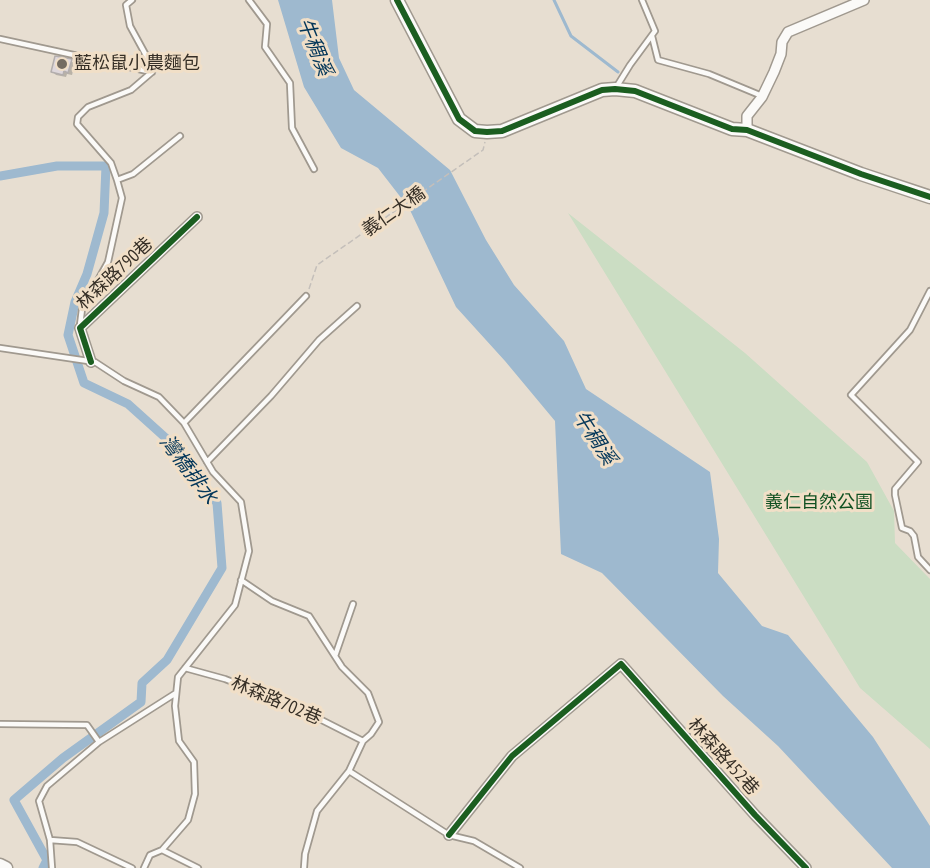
<!DOCTYPE html>
<html>
<head>
<meta charset="utf-8">
<style>
  body { margin:0 }
  canvas { display:block; background:#e7ded1 }
</style>
</head>
<body>
<canvas width="930" height="868"></canvas>
<script>
const ctx = document.querySelector('canvas').getContext('2d');
ctx.lineJoin = 'round';
function fillPath(path, color) { ctx.fillStyle = color; ctx.fill(path, 'evenodd'); }
const shape = rows => new Path2D(rows.map(r => 'M' + r).join(''));
function trace(path, color, width, dash) { ctx.strokeStyle = color; ctx.lineWidth = width; ctx.lineCap = dash ? 'butt' : 'round'; ctx.setLineDash(dash || []); ctx.stroke(path); }
function label(font, color, halo, rows, align = 'center') {
  ctx.font = font + ' "PT Sans Narrow","Noto Sans TC",sans-serif'; ctx.lineWidth = 6; ctx.setLineDash([]); ctx.textBaseline = 'middle'; ctx.strokeStyle = halo; ctx.fillStyle = color; for (const [text, x, y, turn = 0] of rows) {
    ctx.save(); ctx.translate(x, y); ctx.rotate((+turn || 0) * Math.PI / 180); ctx.textAlign = isNaN(turn) ? turn : align; if (halo) ctx.strokeText(text, 0, 0); ctx.fillText(text, 0, 0); ctx.restore();
  }
}
const green = shape([
  [568,213,745,353,867,462,894,511,895,543,930,579,930,749,860,688]
]);
const water = shape([
  [278,0,332,0,339,58,354,90,450,170,486,240,514,285,564,341,586,389,710,472,719,539,718,573,762,626,788,635,873,737,930,826,930,868,892,868,778,746,723,696,602,573,561,554,555,421,505,361,456,307,409,208,378,168,341,148,304,87]
]);
const shadow = shape([
  [71,61,75,64,72,75,67,74,66,77,56,75,52,71]
]);
const stream = shape([
  [554,0,571,36,618,72]
]);
const canal = shape([
  [0,176,57,166,106,166,104,213,87,274,75,302,68,335,84,383,128,404,168,440,217,503,222,568,167,660,142,683,141,702,63,758,14,800,47,860,43,868]
]);
const building = shape([
  [55,56,72,59,68,73,64,71,63,75,51,72,55,56]
]);
const path = shape([
  [309,289,317,265,483,150,485,142]
]);
const lane = shape([
  [132,0,126,5,130,26,148,59,152,72],
  [249,0,267,24,265,47,290,83,292,128,314,169],
  [652,36,658,60,709,74,762,96],
  [0,39,152,72],
  [152,72,131,90,88,107,78,117,77,124,111,163,117,180,133,174,180,136],
  [617,86,630,65,655,31,642,0],
  [930,291,910,330,851,395,918,462,895,489,895,495,902,528,910,531,914,536,918,557,930,570],
  [80,325,82,309,108,262,122,198,117,180],
  [0,348,95,362,124,381,159,397,184,423,306,296],
  [207,462,271,396,319,340,357,306],
  [335,656,353,604],
  [185,668,225,679,294,706,363,741,371,734,379,722,368,693,342,667,309,616,272,601,241,580],
  [0,724,87,725,99,742,47,786,39,801,50,840,52,868],
  [363,741,349,771,449,835,474,841,520,868],
  [99,742,176,693],
  [50,840,77,842,132,868],
  [162,850,188,820,195,794,194,762,179,741,175,706,178,677,235,605,249,551,241,502,213,472,184,423],
  [144,868,150,855,162,850,198,868],
  [304,868,305,854,317,811,349,771]
]);
const street = shape([
  [747,130,747,116,762,97,774,72,781,54,782,42,788,32,864,0],
  [91,362,80,328,197,217],
  [449,835,512,756,621,664,755,815,806,868]
]);
const secondary = shape([
  [397,0,459,119,475,131,487,132,502,131,602,90,615,89,635,91,732,129,747,130,861,174,930,197],
  [0,865,6,868]
]);
const cycleway = shape([
  [397,0,459,119,475,131,487,132,502,131,602,90,615,89,635,91,732,129,747,130,861,174,930,197],
  [91,362,80,328,197,217],
  [449,835,512,756,621,664,755,815,806,868]
]);
const markers = [
  [62,64,6,"#746c62"]
];
const poiNames = [
  ["藍松鼠小農麵包",74,64]
];
const streetNames = [
  ["義仁大橋",394,212,-35],
  ["林森路790巷",115,274,-43],
  ["林森路702巷",276,701,23],
  ["林森路452巷",723,757,48]
];
const parkNames = [
  ["義仁自然公園",819,503]
];
const waterNames = [
  ["牛稠溪",314,47,68],
  ["牛稠溪",594,438,57],
  ["灣橋排水",188,470,53]
];
fillPath(green, '#cbddc3');
fillPath(water, '#9eb9cf');
fillPath(shadow, '#0003');
trace(stream, '#9eb9cf', 3);
trace(canal, '#9eb9cf', 9);
fillPath(building, '#ded7db');
trace(building, '#b3aead', 1.5);
trace(lane, '#a0998f', 8);
trace(street, '#a0998f', 12);
trace(secondary, '#a0998f', 15);
trace(path, '#c4bfba', 1.5, [6, 3]);
trace(lane, '#fbfaf8', 4.5);
trace(street, '#fbfaf8', 9);
trace(secondary, '#fbfaf8', 12);
trace(cycleway, '#1b5e20', 6);
for (const [x, y, r, color] of markers) { const dot = new Path2D(); dot.arc(x, y, r, 0, 2 * Math.PI); ctx.fillStyle = color; ctx.fill(dot); trace(dot, '#f1dfc7', 2); }
label('18px', '#362f26', '#f1dfc7', poiNames, 'left');
label('18px', '#362f26', '#f1dfc7', streetNames);
label('18px', '#115122', '#f1dfc7', parkNames);
label('italic 20px', '#033659', '#f1dfc7', waterNames);
</script>
</body>
</html>
